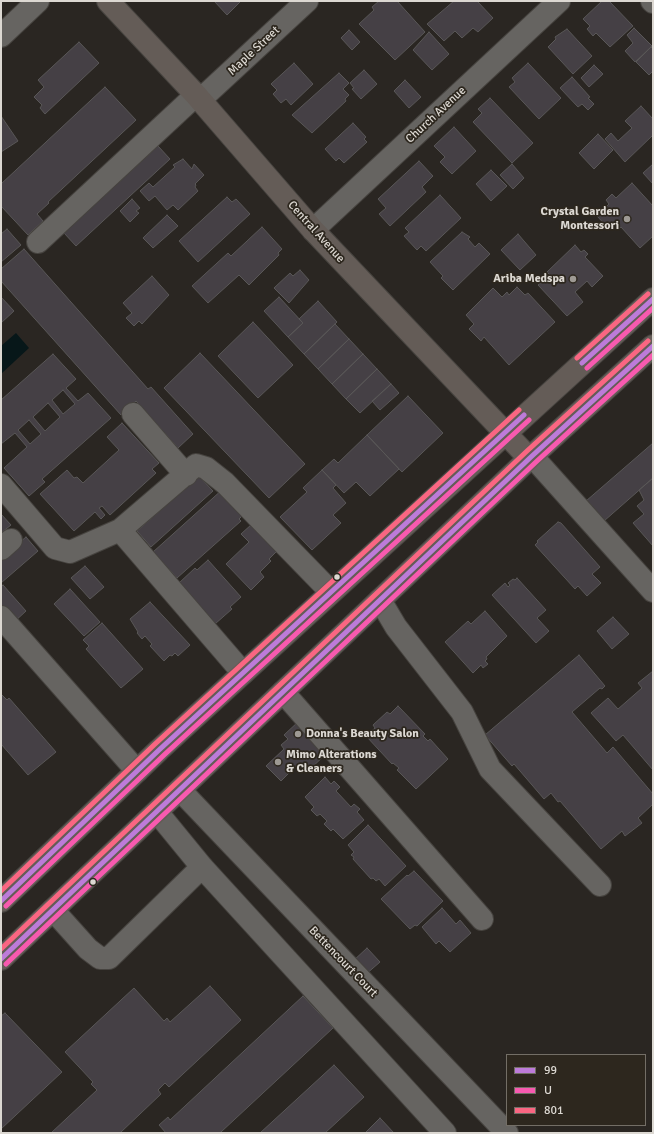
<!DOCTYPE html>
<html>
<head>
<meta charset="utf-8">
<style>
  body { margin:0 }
  #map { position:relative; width:654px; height:1134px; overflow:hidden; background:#2a2622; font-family:Signika,sans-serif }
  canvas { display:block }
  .frame { position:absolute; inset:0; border:2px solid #dcd8d2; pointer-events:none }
  .legend { position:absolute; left:506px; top:1054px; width:140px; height:72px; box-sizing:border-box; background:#2d271e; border:1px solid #736e66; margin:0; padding:5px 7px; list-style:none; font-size:12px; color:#dcd8d2 }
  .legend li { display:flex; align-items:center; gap:8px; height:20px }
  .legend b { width:20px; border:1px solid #736e66 }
</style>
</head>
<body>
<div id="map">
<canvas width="654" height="1134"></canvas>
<div class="frame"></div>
<ul class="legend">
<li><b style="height:5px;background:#bd7bd9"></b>99</li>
<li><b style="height:5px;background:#f75aaf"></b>U</li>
<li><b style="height:5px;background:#fa6682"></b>801</li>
</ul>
</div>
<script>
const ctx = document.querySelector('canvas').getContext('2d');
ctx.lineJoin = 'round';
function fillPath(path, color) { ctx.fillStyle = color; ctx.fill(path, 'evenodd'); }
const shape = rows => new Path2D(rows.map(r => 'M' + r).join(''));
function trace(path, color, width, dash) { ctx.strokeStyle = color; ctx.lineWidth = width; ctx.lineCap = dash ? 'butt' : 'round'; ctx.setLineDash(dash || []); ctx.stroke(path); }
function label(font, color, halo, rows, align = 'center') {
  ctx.font = font + ' Signika,sans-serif'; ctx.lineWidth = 3.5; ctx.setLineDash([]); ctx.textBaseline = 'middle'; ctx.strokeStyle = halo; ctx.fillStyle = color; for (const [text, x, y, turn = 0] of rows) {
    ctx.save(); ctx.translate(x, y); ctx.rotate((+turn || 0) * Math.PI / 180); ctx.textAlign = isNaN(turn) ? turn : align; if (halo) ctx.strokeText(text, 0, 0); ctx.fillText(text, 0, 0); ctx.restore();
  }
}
const water = shape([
  [16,333,29,348,1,374,1,346]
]);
const building = shape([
  [214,1,241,1,227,15,214,1],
  [379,1,397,1,425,32,395,60,359,24,374,10,372,7,379,1],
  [454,1,477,1,493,18,478,32,473,28,462,38,455,31,444,41,427,24,454,1],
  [602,1,609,1,633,26,610,47,596,33,593,36,587,29,590,26,583,19,602,1],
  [634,28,652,46,635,62,625,51,633,43,627,35,634,28],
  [567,29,592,56,573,74,548,47,556,39,555,37,567,29],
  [349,30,360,42,352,50,341,38,349,30],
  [429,32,449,54,432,70,413,50,429,32],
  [79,42,99,63,45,114,40,108,42,105,34,97,44,87,38,80,79,42],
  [651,47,653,49,653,71,649,75,636,62,651,47],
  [294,63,313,84,291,105,286,99,281,103,273,94,277,90,271,84,294,63],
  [528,63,561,98,539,119,509,87,515,82,512,78,528,63],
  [594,65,603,74,589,87,581,78,594,65],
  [364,70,377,84,361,99,352,89,354,88,350,83,364,70],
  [339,73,349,83,343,89,349,95,345,99,346,101,312,133,292,115,339,73],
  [572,77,590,97,588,98,594,104,588,110,582,104,578,107,560,88,572,77],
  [405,80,421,97,409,108,394,91,405,80],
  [105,87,136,120,48,202,49,203,37,214,43,221,28,235,1,206,1,184,105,87],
  [490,98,533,143,512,163,473,122,482,113,478,109,490,98],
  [641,106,653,119,653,135,625,162,605,139,611,133,618,141,632,128,625,121,641,106],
  [1,116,18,141,1,152,1,116],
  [353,123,366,137,364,139,367,142,344,163,339,158,336,161,325,149,353,123],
  [454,127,476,151,452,174,440,162,445,157,434,146,454,127],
  [598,134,613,150,594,169,579,153,598,134],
  [158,146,170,159,76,246,64,233,158,146],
  [183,159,192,169,194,164,204,175,195,184,196,185,195,187,198,191,178,210,173,205,167,210,155,196,149,201,140,191,149,183,153,187,175,167,173,165,183,159],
  [419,161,433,176,422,187,426,192,390,226,379,214,386,208,378,199,419,161],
  [512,164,524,178,513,189,500,175,512,164],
  [653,164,653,184,643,173,653,164],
  [491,170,507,186,491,201,476,184,491,170],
  [632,183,653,206,653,236,640,248,621,227,619,229,614,223,608,228,597,216,609,204,606,200,612,194,616,198,632,183],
  [440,195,461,218,426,251,421,246,417,250,404,236,409,232,405,228,440,195],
  [227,197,232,202,236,199,250,214,198,262,179,241,227,197],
  [132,199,140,208,136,211,139,213,130,222,120,211,132,199],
  [167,215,178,226,153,248,143,238,167,215],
  [262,227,282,249,278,253,279,255,249,285,239,275,208,303,192,286,228,253,231,256,262,227],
  [7,229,21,245,1,262,1,234,7,229],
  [462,232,470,237,468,239,475,247,479,243,490,254,453,290,441,278,443,276,430,262,462,232],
  [518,234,536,255,520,270,501,250,518,234],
  [575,245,581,252,584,250,588,254,585,257,603,276,592,287,587,281,575,292,583,302,567,316,538,285,550,275,547,272,575,245],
  [24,249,148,389,151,387,193,434,178,448,136,401,121,415,1,281,1,269,24,249],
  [300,270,309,280,289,303,274,288,290,273,293,276,300,270],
  [152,276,169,295,142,324,139,321,134,326,126,318,132,313,123,303,152,276],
  [517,287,525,295,528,293,555,322,509,365,484,337,481,341,469,329,474,324,466,315,493,288,502,297,507,292,509,295,517,287],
  [1,297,14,311,1,323,1,297],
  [279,297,303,323,288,337,264,311,279,297],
  [318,301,337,322,304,354,288,337,303,323,299,319,318,301],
  [253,322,293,365,258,398,218,356,253,322],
  [335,324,349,339,318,369,304,354,335,324],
  [349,339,363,354,332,384,318,369,349,339],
  [200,353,305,464,269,498,164,388,200,353],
  [53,354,76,379,66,388,78,401,88,393,111,418,42,479,45,482,29,496,4,468,27,447,15,433,1,444,1,400,53,354],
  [63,390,75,404,63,414,52,400,63,390],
  [48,403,60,417,45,431,33,417,48,403],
  [29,420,41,434,30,444,18,430,29,420],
  [363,354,377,369,346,399,332,384,363,354],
  [377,369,391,384,360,413,346,399,377,369],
  [391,384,399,393,380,410,372,401,391,384],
  [408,396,443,433,402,472,367,435,408,396],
  [122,423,159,463,152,469,156,473,110,515,102,506,99,508,105,515,101,519,95,512,74,531,40,494,67,470,74,478,77,477,83,483,119,450,107,437,122,423],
  [367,435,399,469,370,496,356,482,344,493,322,470,334,459,338,463,367,435],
  [653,443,653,478,604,521,586,501,653,443],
  [322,470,336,485,333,488,346,503,333,515,341,523,312,550,280,517,307,492,303,488,322,470],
  [199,476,213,491,151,547,137,531,199,476],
  [653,478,653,546,633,523,644,514,637,506,644,500,639,490,653,478],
  [223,489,245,513,239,519,241,521,177,578,153,552,223,489],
  [1,514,11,525,1,533,1,514],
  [558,522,561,523,600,567,592,574,601,583,587,596,578,586,575,589,535,545,538,542,537,541,558,522],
  [252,524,278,550,269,559,271,561,260,572,264,577,251,590,226,564,249,542,241,534,252,524],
  [26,537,38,551,1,583,1,558,26,537],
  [208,560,241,597,230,607,232,609,215,624,179,583,195,568,197,570,208,560],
  [85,566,104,587,90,599,71,578,85,566],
  [517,578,546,610,537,618,549,631,536,643,492,595,505,583,508,587,510,585,508,583,513,579,515,580,517,578],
  [3,585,26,611,13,623,1,610,1,587,3,585],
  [70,589,100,622,84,636,54,604,70,589],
  [150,602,190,645,178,656,175,653,172,656,170,655,164,661,150,646,152,644,145,636,142,639,137,633,138,632,130,619,150,602],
  [485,611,507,636,486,657,487,659,485,661,488,664,483,668,481,665,473,673,445,642,468,621,471,624,485,611],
  [613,617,629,634,612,649,597,631,613,617],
  [102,623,143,669,121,688,86,649,89,646,83,640,102,623],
  [579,655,605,686,602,689,600,688,572,712,607,753,613,747,653,794,653,804,638,818,642,823,625,836,622,831,601,849,560,801,558,802,551,793,544,799,514,764,512,766,485,735,579,655],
  [653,671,653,770,623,735,616,741,591,713,608,698,618,709,642,688,638,683,653,671],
  [1,694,7,700,9,698,56,752,28,775,1,744,1,694],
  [398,706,425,734,423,736,428,741,430,739,448,759,416,789,397,770,399,768,393,763,392,764,366,736,375,728,373,725,387,712,390,714,398,706],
  [299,721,328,752,306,773,298,764,281,781,266,766,284,749,281,745,288,739,284,735,299,721],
  [325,777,331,784,334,781,340,787,336,791,351,807,354,804,360,809,357,812,364,820,343,839,333,829,331,831,324,824,327,821,320,814,317,816,311,810,314,807,305,797,325,777],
  [368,825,406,866,385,886,379,879,376,881,373,878,371,879,353,859,354,857,351,855,354,852,348,845,368,825],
  [414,871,443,901,417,926,415,925,410,929,381,899,407,875,408,876,414,871],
  [442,908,456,924,460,920,471,933,450,952,439,941,436,944,422,927,442,908],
  [367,948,380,962,365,975,352,962,367,948],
  [210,986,241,1020,169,1087,165,1083,158,1090,161,1094,120,1133,51,1133,97,1090,91,1084,93,1082,65,1052,134,988,164,1021,167,1018,170,1022,210,986],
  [303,996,333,1028,221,1132,222,1133,166,1133,159,1125,168,1117,170,1120,303,996],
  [5,1013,62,1072,1,1129,1,1016,5,1013],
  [334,1065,364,1097,325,1133,260,1133,334,1065],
  [380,1118,394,1133,365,1133,380,1118]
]);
const minor = shape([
  [652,1,653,2],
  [1,36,38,1],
  [200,100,307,1],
  [313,230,559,1],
  [38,242,196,95],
  [133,414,186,475],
  [532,456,653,591],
  [1,485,55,548,70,552,120,530],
  [1,549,11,540],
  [380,600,396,627,462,712,490,769,600,885],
  [1,617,137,771],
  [243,673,120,530,196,465,206,468,225,483,331,592],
  [283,692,482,919],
  [180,790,507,1133],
  [157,812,202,867,445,1133],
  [53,910,88,949,100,958,109,958,202,867]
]);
const major = shape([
  [108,1,196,95,313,230,529,458],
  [1,901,159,750,653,299],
  [1,959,532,456,653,346]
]);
const bus1 = shape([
  [582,363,653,299],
  [1,901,159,750,524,415],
  [1,959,532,456,653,346]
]);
const bus2 = shape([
  [587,368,653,308],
  [6,906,164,755,529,420],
  [6,964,537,461,653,355]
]);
const bus3 = shape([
  [577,358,648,294],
  [1,891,154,745,519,410],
  [1,949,527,451,648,341]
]);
const markers = [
  [627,219,4,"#9e9a94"],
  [573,279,4,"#9e9a94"],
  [337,577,3.5,"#dcd8d2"],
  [298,734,4,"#9e9a94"],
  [278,762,4,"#9e9a94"],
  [93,882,3.5,"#dcd8d2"]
];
const streetNames = [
  ["Maple Street",254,51,-43],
  ["Church Avenue",436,115,-43],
  ["Central Avenue",316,232,48],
  ["Bettencourt Court",343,962,46]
];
const poiNames = [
  ["Crystal Garden",619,212],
  ["Montessori",619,226],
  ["Ariba Medspa",565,279],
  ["Donna's Beauty Salon",306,734,"left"],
  ["Mimo Alterations",286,755,"left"],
  ["& Cleaners",286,769,"left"]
];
fillPath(water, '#071719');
fillPath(building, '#454045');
trace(building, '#595757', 1);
trace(minor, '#46433f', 24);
trace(major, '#46433f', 24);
trace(minor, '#666461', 22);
trace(major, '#645c57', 22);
trace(bus1, '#bd7bd9', 5);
trace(bus2, '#f75aaf', 5);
trace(bus3, '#fa6682', 5);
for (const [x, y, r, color] of markers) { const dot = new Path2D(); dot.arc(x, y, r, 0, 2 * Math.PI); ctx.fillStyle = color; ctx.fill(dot); trace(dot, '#2d271e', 1.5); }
label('12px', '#dcd8d2', '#2d271e', streetNames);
label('bold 12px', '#dcd8d2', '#2d271e', poiNames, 'right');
</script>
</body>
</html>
